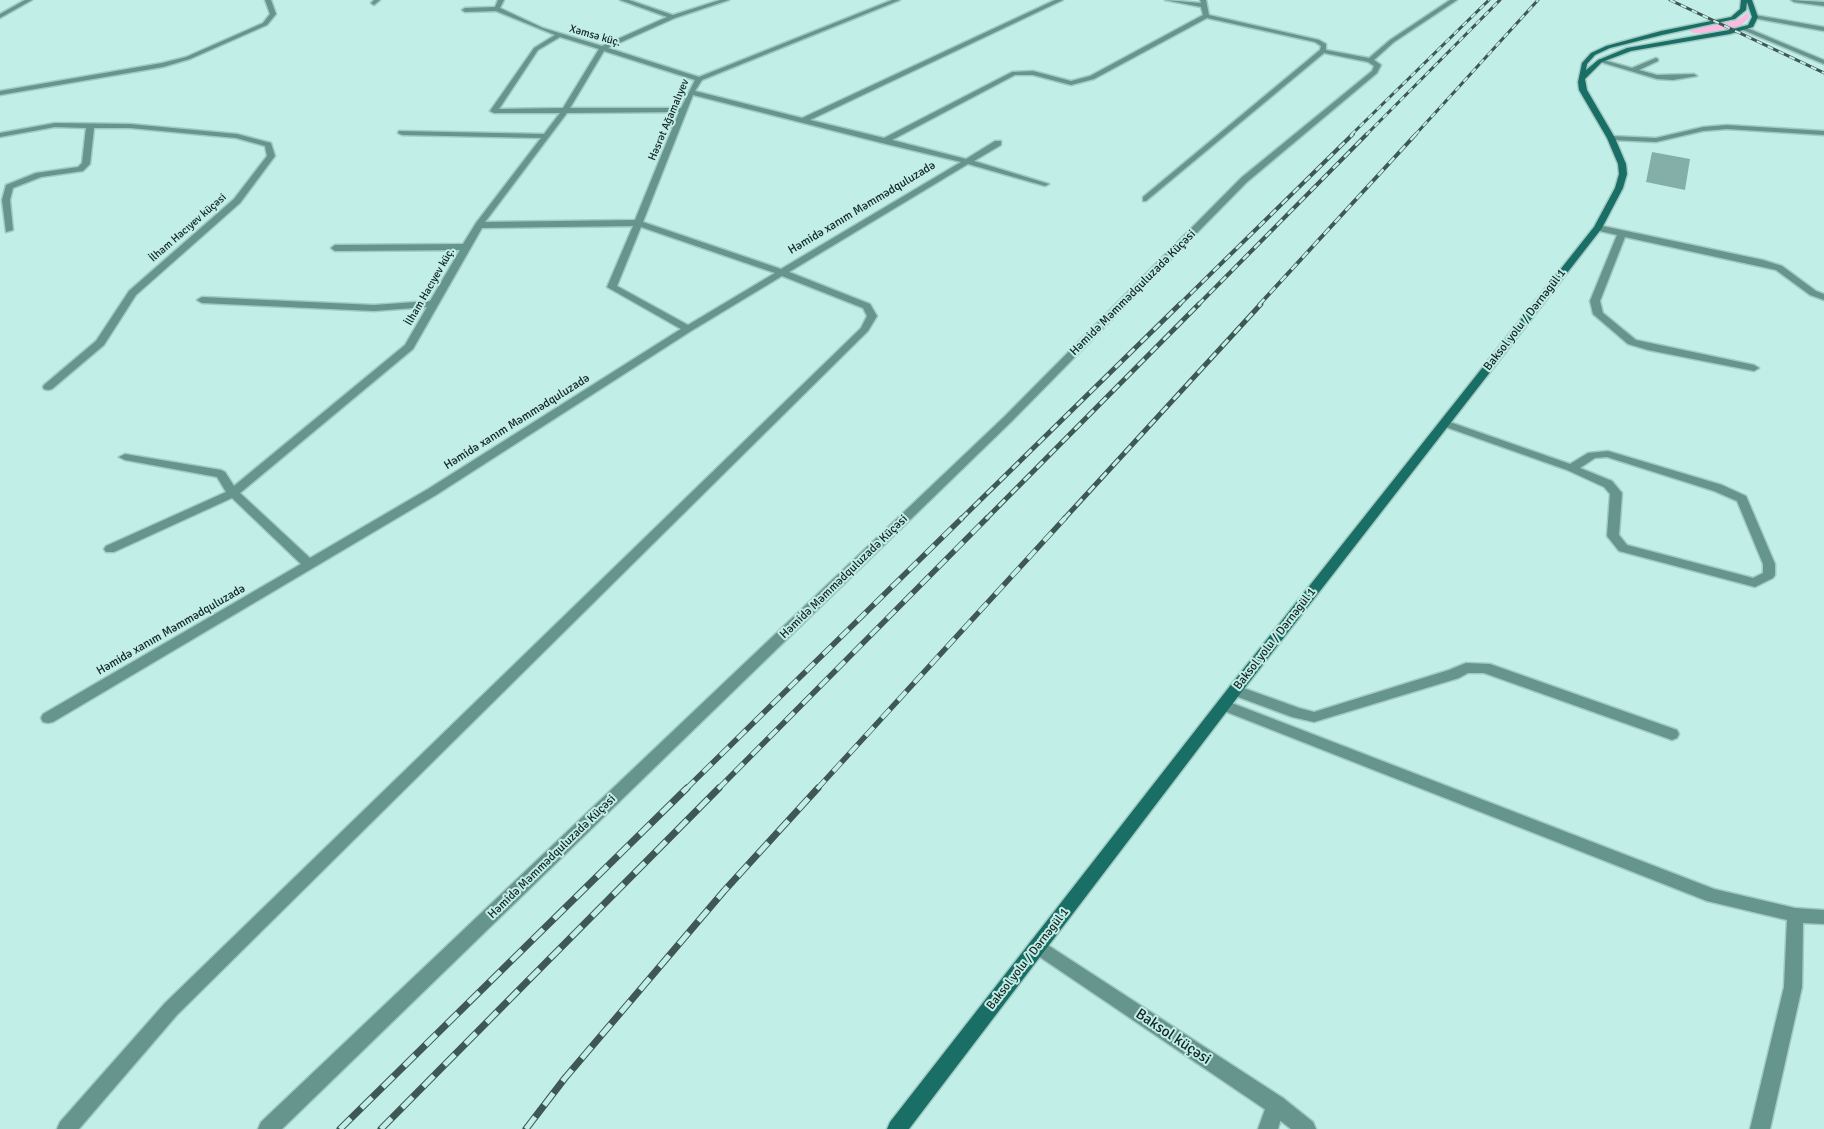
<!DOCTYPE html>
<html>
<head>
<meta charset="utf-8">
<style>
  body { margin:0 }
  canvas { display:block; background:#c1eee6 }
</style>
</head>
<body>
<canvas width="1824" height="1129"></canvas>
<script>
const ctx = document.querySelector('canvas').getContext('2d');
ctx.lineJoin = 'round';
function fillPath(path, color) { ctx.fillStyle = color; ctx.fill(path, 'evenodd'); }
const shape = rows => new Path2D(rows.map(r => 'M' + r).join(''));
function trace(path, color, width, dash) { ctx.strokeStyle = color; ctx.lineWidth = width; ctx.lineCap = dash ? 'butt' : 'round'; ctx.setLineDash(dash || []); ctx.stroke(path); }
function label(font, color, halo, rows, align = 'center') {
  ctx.font = font + ' Signika,sans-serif'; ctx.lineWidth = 4; ctx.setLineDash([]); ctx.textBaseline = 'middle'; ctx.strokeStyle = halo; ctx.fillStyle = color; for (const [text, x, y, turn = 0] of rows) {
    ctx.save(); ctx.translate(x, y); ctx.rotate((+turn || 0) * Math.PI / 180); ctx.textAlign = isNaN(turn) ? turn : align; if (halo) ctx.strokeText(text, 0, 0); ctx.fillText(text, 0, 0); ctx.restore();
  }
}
const green = shape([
  [1748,12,1749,18,1740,26,1704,33,1693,33,1689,30,1731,22,1741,18]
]);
const building = shape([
  [1652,152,1690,159,1685,190,1646,182]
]);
const service = shape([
  [25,0,32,0,0,18,0,14,25,0],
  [265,0,271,0,276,14,267,25,190,59,163,67,0,95,0,91,162,63,186,57,263,23,270,14,265,0],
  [1791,0,1824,2,1824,6,1794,2,1791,0],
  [1656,58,1658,59,1658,61,1639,70,1657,75,1694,74,1697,76,1673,80,1657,79,1597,61,1600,59,1632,68,1656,58],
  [1727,125,1824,131,1824,135,1727,129,1703,131,1656,142,1611,140,1607,138,1611,136,1656,138,1703,127,1727,125],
  [1598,225,1763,260,1782,266,1816,291,1824,294,1824,300,1810,295,1776,270,1625,237,1600,301,1603,313,1636,340,1754,365,1759,368,1754,371,1648,350,1628,344,1593,314,1590,301,1617,235,1595,230,1594,228,1598,225],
  [1444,420,1570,464,1588,453,1608,451,1722,485,1746,496,1775,564,1775,575,1773,578,1755,587,1619,551,1607,536,1610,494,1604,487,1567,470,1440,425,1439,423,1444,420],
  [1607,457,1714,491,1737,501,1763,564,1763,573,1753,578,1627,545,1619,535,1622,493,1612,481,1580,468,1595,458,1607,457],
  [1466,663,1490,664,1677,730,1679,734,1677,738,1672,740,1484,673,1468,673,1459,678,1314,722,1292,717,1230,694,1228,690,1230,686,1235,685,1299,708,1314,712,1449,670,1466,663],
  [1276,1096,1283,1098,1285,1105,1278,1129,1258,1129,1269,1098,1276,1096]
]);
const minor = shape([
  [374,0,380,0,374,5,371,3,374,0],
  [498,0,504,0,500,8,543,28,602,46,667,17,620,0,629,0,673,15,720,0,729,0,675,18,608,48,699,77,892,0,900,0,702,80,695,91,802,118,1055,0,1063,0,810,120,884,138,1012,72,1033,71,1071,81,1090,76,1203,15,1201,7,1165,0,1201,3,1200,0,1206,0,1209,15,1319,40,1326,44,1326,50,1369,58,1390,40,1450,0,1457,0,1394,42,1374,60,1381,65,1377,73,1247,182,1012,421,282,1129,258,1129,261,1122,1004,417,1241,178,1372,71,1374,66,1368,62,1324,53,1146,201,1143,201,1143,197,1320,50,1321,46,1315,42,1207,18,1094,79,1071,85,1033,75,1015,75,892,140,966,159,995,141,1001,141,1001,145,974,161,1049,184,1045,186,968,164,789,272,870,304,877,316,868,331,177,1015,79,1129,57,1129,60,1122,165,1003,861,328,867,316,863,308,782,276,691,331,436,495,53,722,48,723,43,722,41,718,43,714,301,564,232,498,114,552,106,552,104,549,106,546,226,492,217,477,125,460,119,457,125,454,221,470,225,472,234,486,405,345,427,307,374,311,202,303,197,300,202,297,374,305,430,301,460,250,335,251,331,248,335,245,463,244,476,223,541,138,402,135,398,133,399,131,544,134,560,113,494,113,490,111,534,48,555,35,496,11,465,12,462,10,465,8,495,7,498,0],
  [560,37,599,49,563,108,499,109,538,50,560,37],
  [604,51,695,80,681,108,570,108,604,51],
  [693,95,882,143,961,162,781,269,643,222,693,95],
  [679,112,635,220,485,222,567,113,679,112],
  [633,226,607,287,681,329,428,489,310,558,240,493,413,349,482,228,633,226],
  [641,227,775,273,688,325,617,286,641,227],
  [1755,15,1824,27,1824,31,1753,18,1755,15],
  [1743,28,1747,28,1824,60,1824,64,1743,30,1743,28],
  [55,123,130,124,237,134,271,143,275,156,240,203,136,295,104,345,52,389,48,390,44,389,43,387,44,385,96,341,129,291,234,199,267,156,265,146,236,138,130,128,94,128,90,164,83,171,41,177,13,188,10,200,13,230,6,232,2,200,6,185,36,173,78,167,82,163,86,128,55,127,0,137,0,133,55,123],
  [1224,700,1714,889,1795,908,1824,910,1824,924,1803,923,1802,987,1770,1129,1750,1129,1784,987,1787,920,1707,901,1219,709,1217,705,1219,701,1224,700],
  [1037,938,1283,1098,1313,1122,1316,1129,1291,1129,1269,1112,1031,951,1029,946,1031,941,1037,938]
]);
const secondary = shape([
  [1741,0,1752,0,1758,17,1753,27,1730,34,1631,51,1602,62,1585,79,1587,90,1615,138,1626,164,1627,174,1623,188,1602,228,1240,694,909,1129,887,1129,890,1122,1230,686,1594,227,1615,188,1619,174,1618,164,1607,138,1579,90,1578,82,1582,63,1591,53,1606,46,1661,31,1731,17,1740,9,1741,0],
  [1747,2,1752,17,1748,25,1729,30,1627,48,1598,60,1586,70,1587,64,1595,55,1610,48,1662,35,1735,19,1746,10,1747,2]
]);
const railFar4 = shape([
  [1670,0,1824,73],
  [1351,135,1489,0],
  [1366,135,1500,0],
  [1415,135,1538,0]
]);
const railFar3 = shape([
  [1179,305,1353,134],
  [1198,305,1367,134],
  [1259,305,1416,134]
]);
const railFar2 = shape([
  [961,519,1180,304],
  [986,519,1199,304],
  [1064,519,1261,304]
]);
const railFar1 = shape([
  [686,789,962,518],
  [718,789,987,518],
  [817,789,1065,518]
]);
const rail = shape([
  [340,1129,687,788],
  [381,1129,719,788],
  [526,1129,565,1078,724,891,818,788]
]);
const farStreetnames = [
  ["Xəmsə küç.",595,36,16],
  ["Həsrət Ağamalıyev",669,120,-67],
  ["İlham Hacıyev küçəsi",188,228,-41],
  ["İlham Hacıyev küç.",430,287,-60]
];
const streetNames = [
  ["Həmidə xanım Məmmədquluzadə",862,208,-31],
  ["Həmidə Məmmədquluzadə Küçəsi",1133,293,-45],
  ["Baksol yolu / Dərnəgül 1",1525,320,-52],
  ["Həmidə xanım Məmmədquluzadə",517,422,-32],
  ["Həmidə Məmmədquluzadə Küçəsi",844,577,-44],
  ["Həmidə xanım Məmmədquluzadə",171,630,-30],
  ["Baksol yolu / Dərnəgül 1",1275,639,-52],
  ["Həmidə Məmmədquluzadə Küçəsi",552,857,-44],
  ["Baksol yolu / Dərnəgül 1",1028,959,-52]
];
const nearStreetnames = [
  ["Baksol küçəsi",1173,1037,34]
];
fillPath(green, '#fcbae0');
fillPath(building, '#84afa8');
trace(service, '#a2cac3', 3);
trace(minor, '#a2cac3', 3);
trace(secondary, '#a2cac3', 3);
fillPath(service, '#65958d');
fillPath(minor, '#65958d');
fillPath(secondary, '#196e65');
trace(railFar4, '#3f5853', 3);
trace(railFar3, '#3f5853', 4);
trace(railFar2, '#3f5853', 5);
trace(railFar1, '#3f5853', 5.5);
trace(rail, '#3f5853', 7);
trace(railFar4, '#c1eee6', 2, [6]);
trace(railFar3, '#c1eee6', 2.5, [8]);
trace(railFar2, '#c1eee6', 3, [9]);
trace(railFar1, '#c1eee6', 4, [12]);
trace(rail, '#c1eee6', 5, [15]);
label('11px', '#132522', '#c1eee6', farStreetnames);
label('12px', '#132522', '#c1eee6', streetNames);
label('15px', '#132522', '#c1eee6', nearStreetnames);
</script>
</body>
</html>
